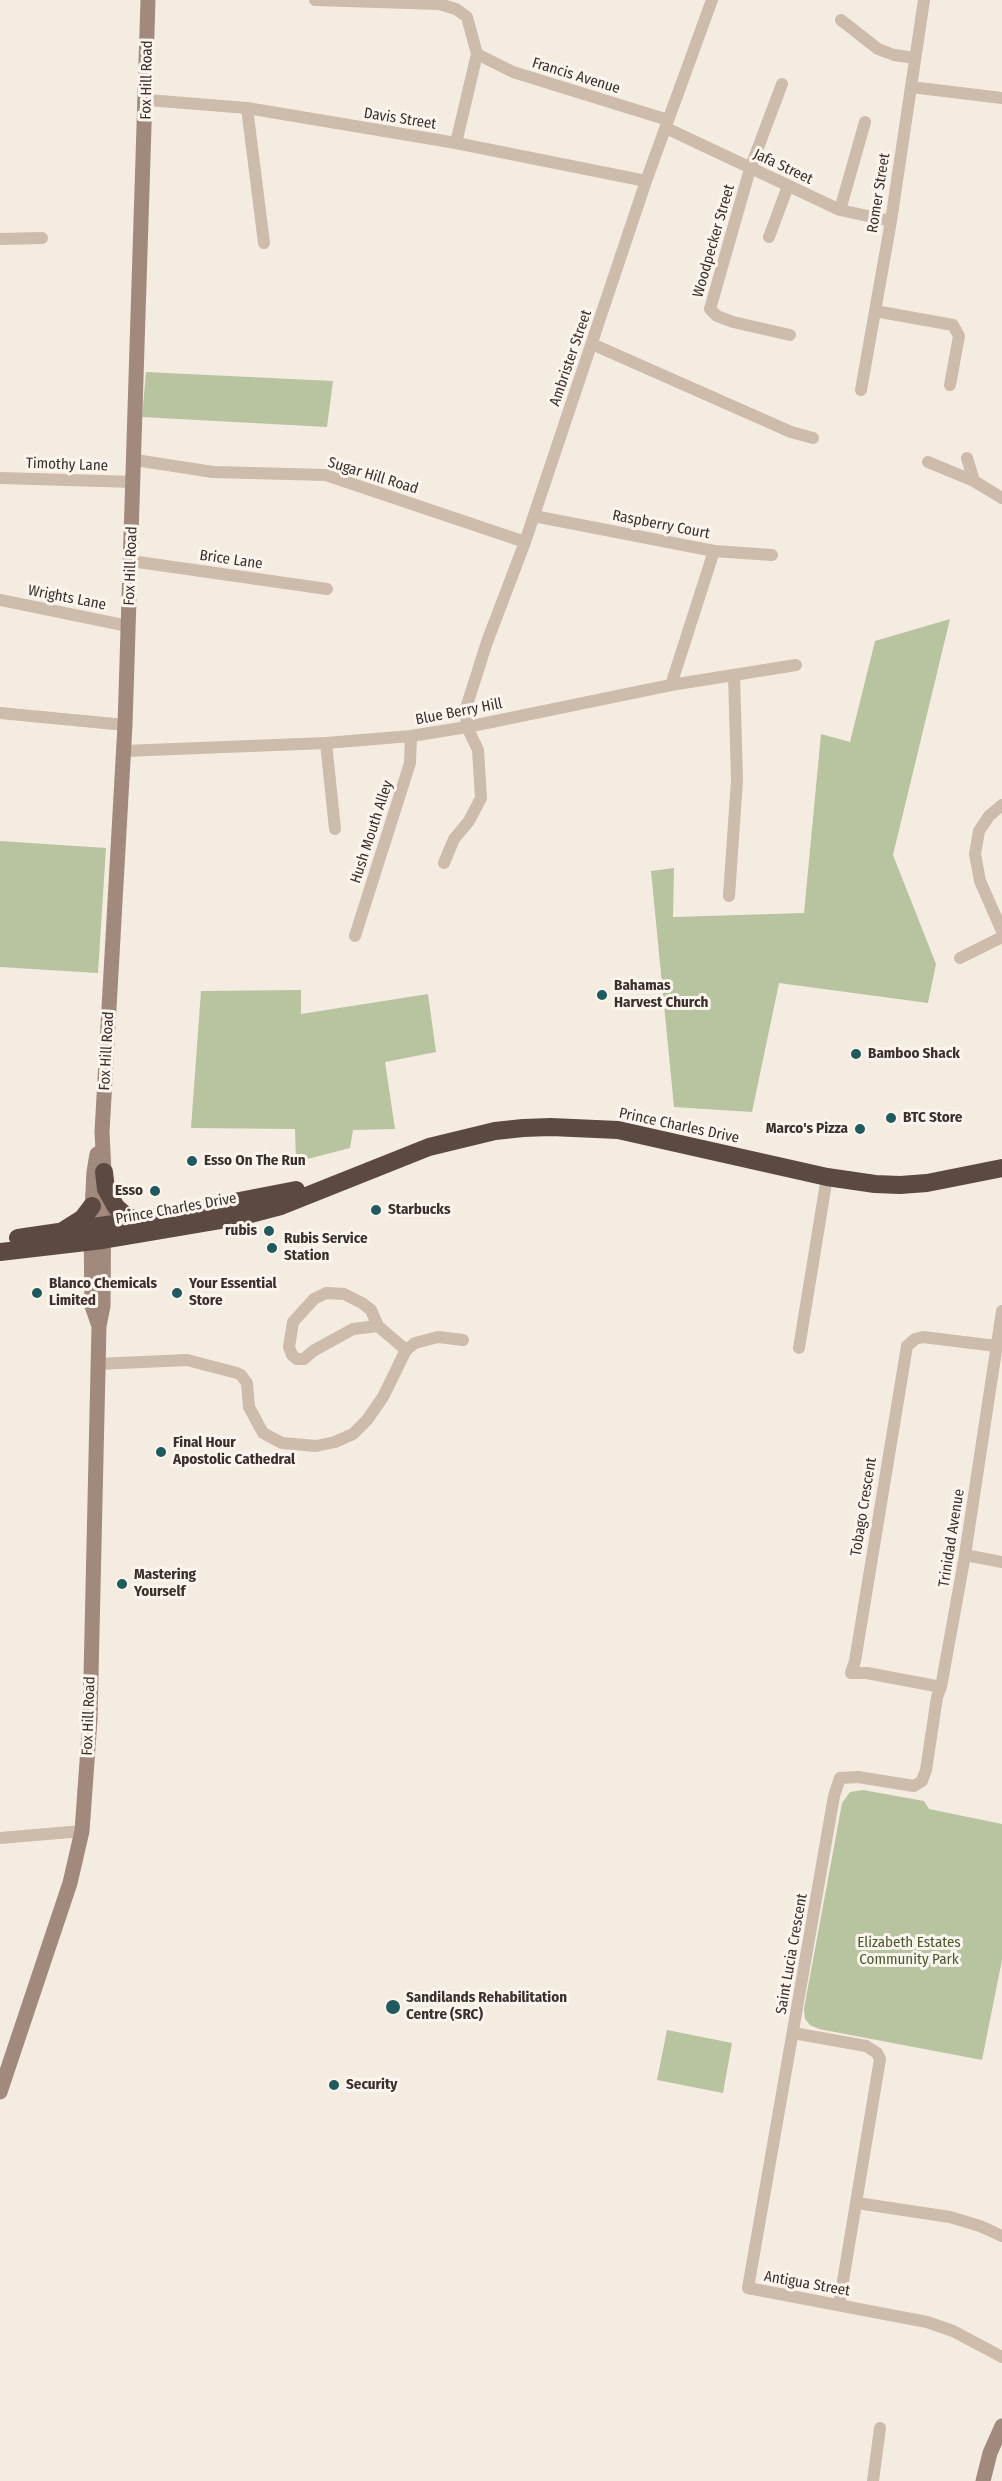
<!DOCTYPE html>
<html>
<head>
<meta charset="utf-8">
<style>
  body { margin:0 }
  canvas { display:block; background:#f4ebe1 }
</style>
</head>
<body>
<canvas width="1002" height="2481"></canvas>
<script>
const ctx = document.querySelector('canvas').getContext('2d');
ctx.lineJoin = 'round';
function fillPath(path, color) { ctx.fillStyle = color; ctx.fill(path, 'evenodd'); }
const shape = rows => new Path2D(rows.map(r => 'M' + r).join(''));
function trace(path, color, width, dash) { ctx.strokeStyle = color; ctx.lineWidth = width; ctx.lineCap = dash ? 'butt' : 'round'; ctx.setLineDash(dash || []); ctx.stroke(path); }
function label(font, color, halo, rows, align = 'center') {
  ctx.font = font + ' "Fira Sans Condensed",sans-serif'; ctx.lineWidth = 6; ctx.setLineDash([]); ctx.textBaseline = 'middle'; ctx.strokeStyle = halo; ctx.fillStyle = color; for (const [text, x, y, turn = 0] of rows) {
    ctx.save(); ctx.translate(x, y); ctx.rotate((+turn || 0) * Math.PI / 180); ctx.textAlign = isNaN(turn) ? turn : align; if (halo) ctx.strokeText(text, 0, 0); ctx.fillText(text, 0, 0); ctx.restore();
  }
}
const green = shape([
  [146,372,333,381,327,427,142,417],
  [950,619,893,855,936,964,928,1003,779,983,752,1112,674,1107,651,871,674,868,673,917,804,913,821,734,850,742,875,641],
  [0,841,106,848,98,973,0,967],
  [301,990,301,1014,428,994,436,1052,385,1062,395,1129,353,1130,350,1148,296,1162,295,1129,191,1128,201,991],
  [863,1790,924,1801,929,1809,1002,1824,1002,1960,982,2060,819,2029,810,2025,805,2019,804,2009,842,1803,850,1792],
  [667,2030,732,2043,723,2093,657,2080]
]);
const street = shape([
  [315,0,439,4,456,9,467,17,477,54,456,143],
  [841,20,878,49,894,55,915,58],
  [477,54,513,72,668,120],
  [782,84,750,169,710,309,717,316,733,322,790,335],
  [911,87,1002,98],
  [147,100,247,108,456,143,646,181],
  [247,108,264,243],
  [666,128,840,210,891,221],
  [840,210,865,122],
  [769,237,788,186],
  [0,239,42,238],
  [875,311,953,325,959,336,950,385],
  [592,344,791,432,813,438],
  [861,390,891,221,924,0],
  [967,458,974,481],
  [135,460,213,472,326,475,525,542],
  [928,462,974,481,1002,498],
  [0,478,134,482],
  [534,516,714,551,671,685],
  [714,551,772,555],
  [131,561,327,589],
  [0,600,128,626],
  [0,713,125,725],
  [326,743,335,829],
  [124,751,326,743,411,736,467,727,671,685,796,665],
  [1002,805,989,816,979,831,975,854,980,881,1002,931],
  [444,863,454,839,469,821,481,798,478,750,467,727,466,708,487,642,525,542,646,181,712,0],
  [729,896,737,780,734,675],
  [355,936,410,763,411,736],
  [960,958,1002,937],
  [1002,1311,965,1555,941,1687,937,1697,926,1770,922,1781,914,1786,858,1777,840,1778,834,1796,748,2288,927,2322,953,2331,1002,2357],
  [378,1326,353,1329,313,1351,304,1359,297,1359,292,1355,289,1347,293,1322,314,1299,326,1293,344,1294,362,1303,371,1310,378,1326,406,1350],
  [799,1348,827,1177],
  [98,1364,187,1360,237,1373,241,1375,247,1383,249,1407,263,1433,282,1443,316,1446,335,1442,353,1434,367,1420,383,1397,406,1350,415,1343,438,1337,463,1340],
  [965,1555,1002,1562],
  [941,1687,867,1673,851,1673,855,1661,907,1346,915,1339,923,1337,996,1346],
  [0,1838,82,1831],
  [793,2033,866,2046,877,2053,880,2059,839,2305],
  [857,2203,950,2217,980,2226,1002,2236],
  [873,2481,880,2428]
]);
const secondary = shape([
  [97,1154,94,1172,91,1228,92,1306,99,1326],
  [0,2092,70,1883,82,1831,90,1720,99,1326,103,1306,104,1172,102,1132,125,725,148,0],
  [983,2481,990,2453,1002,2426]
]);
const highway = shape([
  [104,1172,106,1189,116,1207,127,1217,141,1220],
  [64,1230,83,1218,92,1206],
  [18,1238,141,1220,296,1190],
  [0,1252,103,1240,239,1217,281,1206,429,1147,495,1131,523,1128,551,1127,618,1130,827,1177,875,1184,900,1185,927,1183,1002,1168]
]);
const markers = [
  [602,995,6,"#1f5a5e"],
  [856,1054,6,"#1f5a5e"],
  [891,1118,6,"#1f5a5e"],
  [860,1129,6,"#1f5a5e"],
  [192,1161,6,"#1f5a5e"],
  [155,1191,6,"#1f5a5e"],
  [376,1210,6,"#1f5a5e"],
  [269,1231,6,"#1f5a5e"],
  [272,1248,6,"#1f5a5e"],
  [37,1293,6,"#1f5a5e"],
  [177,1293,6,"#1f5a5e"],
  [161,1452,6,"#1f5a5e"],
  [122,1584,6,"#1f5a5e"],
  [393,2007,8,"#1f5a5e"],
  [334,2085,6,"#1f5a5e"]
];
const streetNames = [
  ["Francis Avenue",576,76,17],
  ["Fox Hill Road",147,80,-89],
  ["Davis Street",400,119,9],
  ["Jafa Street",783,167,25],
  ["Romer Street",879,193,-81],
  ["Woodpecker Street",714,241,-74],
  ["Ambrister Street",571,358,-71],
  ["Timothy Lane",67,465,2],
  ["Sugar Hill Road",373,476,17],
  ["Raspberry Court",661,525,11],
  ["Brice Lane",231,560,8],
  ["Fox Hill Road",131,566,-88],
  ["Wrights Lane",67,598,11],
  ["Blue Berry Hill",459,712,-11],
  ["Hush Mouth Alley",372,832,-72],
  ["Fox Hill Road",107,1051,-87],
  ["Prince Charles Drive",679,1126,12],
  ["Prince Charles Drive",176,1209,-10],
  ["Tobago Crescent",864,1507,-81],
  ["Trinidad Avenue",952,1538,-81],
  ["Fox Hill Road",89,1716,-88],
  ["Saint Lucia Crescent",792,1954,-80],
  ["Antigua Street",807,2284,10]
];
const poiNames = [
  ["Bahamas",614,986],
  ["Harvest Church",614,1003],
  ["Bamboo Shack",868,1054],
  ["BTC Store",903,1118],
  ["Marco's Pizza",848,1129,"right"],
  ["Esso On The Run",204,1161],
  ["Esso",143,1191,"right"],
  ["Starbucks",388,1210],
  ["rubis",257,1231,"right"],
  ["Rubis Service",284,1239],
  ["Station",284,1256],
  ["Blanco Chemicals",49,1284],
  ["Limited",49,1301],
  ["Your Essential",189,1284],
  ["Store",189,1301],
  ["Final Hour",173,1443],
  ["Apostolic Cathedral",173,1460],
  ["Mastering",134,1575],
  ["Yourself",134,1592],
  ["Sandilands Rehabilitation",406,1998],
  ["Centre (SRC)",406,2015],
  ["Security",346,2085]
];
const parkNames = [
  ["Elizabeth Estates",909,1943],
  ["Community Park",909,1960]
];
fillPath(green, '#b8c4a0');
trace(street, '#cdbbac', 12);
trace(secondary, '#a18a7d', 15);
trace(highway, '#5c4a42', 18);
for (const [x, y, r, color] of markers) { const dot = new Path2D(); dot.arc(x, y, r, 0, 2 * Math.PI); ctx.fillStyle = color; ctx.fill(dot); trace(dot, '#fbf5ee', 2); }
label('15px', '#3b302b', '#fbf5ee', streetNames);
label('bold 15px', '#3b302b', '#fbf5ee', poiNames, 'left');
label('15px', '#4a5a2e', '#fbf5ee', parkNames);
</script>
</body>
</html>
